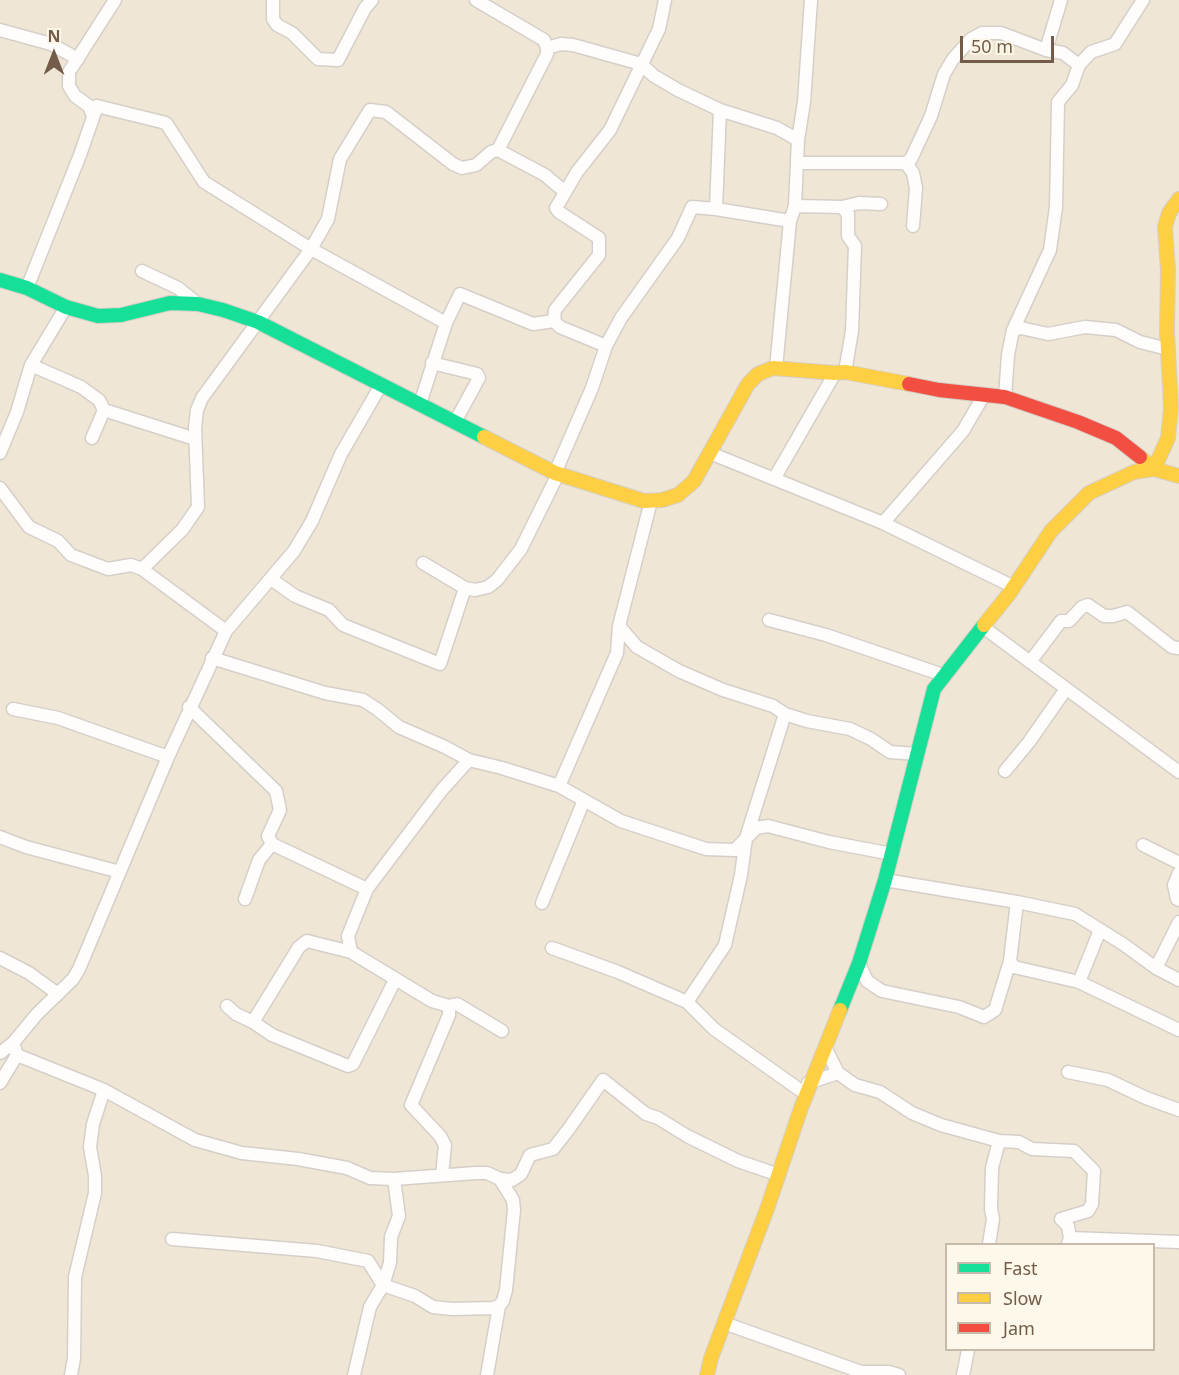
<!DOCTYPE html>
<html>
<head>
<meta charset="utf-8">
<style>
  body { margin:0 }
  #map { position:relative; width:1179px; height:1375px; overflow:hidden; background:#f6f2e9; font-family:"Noto Sans",sans-serif }
  canvas { display:block }
  .legend { position:absolute; left:945px; top:1243px; width:210px; height:108px; box-sizing:border-box; background:#fef8ea; border:2px solid #c6baaa; margin:0; padding:8px 10px; list-style:none; font-size:18px; color:#735d4a }
  .legend li { display:flex; align-items:center; gap:12px; height:30px }
  .legend b { width:30px; border:2px solid #c6baaa }
  .north { position:absolute; left:24px; top:24px; width:60px; height:60px; -webkit-text-stroke:4px #fef8ea; paint-order:stroke; rotate:0deg; font-size:16px; font-weight:700; line-height:24px; text-align:center; color:#735d4a }
  .north::after { content:''; display:block; margin:auto; width:21px; height:27px; background:#735d4a; clip-path:polygon(50% 0,100% 100%,50% 72%,0 100%) }
  .scale { position:absolute; left:960px; top:36px; width:94px; height:27px; box-sizing:border-box; border:3px solid #735d4a; border-top:0; padding-left:8px; font-size:18px; line-height:21px; white-space:nowrap; color:#735d4a; -webkit-text-stroke:4px #fef8ea; paint-order:stroke }
</style>
</head>
<body>
<div id="map">
<canvas width="1179" height="1375"></canvas>
<ul class="legend">
<li><b style="height:8px;background:#16e098"></b>Fast</li>
<li><b style="height:8px;background:#ffcf43"></b>Slow</li>
<li><b style="height:8px;background:#f24e42"></b>Jam</li>
</ul>
<div class="north">N</div>
<div class="scale">50 m</div>
</div>
<script>
const ctx = document.querySelector('canvas').getContext('2d');
ctx.lineJoin = 'round';
function fillPath(path, color) { ctx.fillStyle = color; ctx.fill(path, 'evenodd'); }
const shape = rows => new Path2D(rows.map(r => 'M' + r).join(''));
function trace(path, color, width, dash) { ctx.strokeStyle = color; ctx.lineWidth = width; ctx.lineCap = dash ? 'butt' : 'round'; ctx.setLineDash(dash || []); ctx.stroke(path); }
const residential = shape([
  [0,0,1179,0,1179,1375,0,1375],
  [946,1244,1154,1244,1154,1350,946,1350]
]);
const street = shape([
  [273,0,273,19,277,25,292,33,318,59,338,60,365,8,372,0],
  [1061,0,1046,50,1063,53,1079,65],
  [0,30,51,44,78,59],
  [547,48,561,44,573,45,641,64,654,76,678,90,720,110,777,128,798,140],
  [97,106,166,123,204,182,311,249,446,323],
  [95,109,92,114,89,106,75,96,69,86,69,72,115,0],
  [498,150,545,175,565,192],
  [797,163,906,163,911,159,931,116,944,74,953,59,971,39,982,33,1001,33,1046,50],
  [906,163,913,173,916,188,913,226],
  [795,206,842,207,859,203,881,204],
  [842,207,848,214,848,236,855,246,852,331,845,372],
  [716,209,720,110],
  [142,271,178,288,198,304],
  [27,288,80,155,97,106],
  [1013,330,1021,328,1048,334,1085,327,1116,330,1140,342,1168,349],
  [606,346,560,327,554,321,555,310,599,255,599,238,559,212,556,208,577,172,610,130,659,29,665,0],
  [432,363,477,374,479,378,455,422],
  [31,365,81,387,99,400,104,410,92,438],
  [776,368,790,221,795,206,798,140,804,102,811,0],
  [1005,397,1008,355,1013,330,1050,250,1056,207,1058,102,1072,85,1079,65,1091,52,1115,44,1143,0],
  [420,404,446,323,460,294,533,324,554,321],
  [104,410,195,439],
  [0,453,17,412,31,365,66,307],
  [710,453,883,523,1014,587],
  [555,473,592,388,606,346,621,318,678,238,692,207,716,209,790,221],
  [774,479,835,373],
  [0,488,29,527,58,541,71,555,108,569,131,565,142,569,226,631],
  [883,523,963,431,984,395],
  [423,563,465,588,475,590,488,587,497,580,521,549,558,474],
  [142,569,182,530,198,507,195,428,197,410,202,398,311,249,328,219,340,159,370,110,386,112,453,164,462,168,476,165,491,152,498,150,547,54,547,48,544,40,476,0],
  [271,579,295,596,329,610,343,625,440,664,465,588],
  [769,620,826,635,943,675],
  [619,626,637,647,679,671,723,690,773,706,785,714,807,721,850,729,871,739,890,752,917,754],
  [983,627,1179,772],
  [212,658,325,693,363,700,377,709,399,727,445,747,469,760,502,768,559,786,621,821,706,849,735,850,756,828,768,826,829,842,892,854],
  [1030,662,1061,621,1069,621,1082,607,1088,605,1104,616,1113,616,1127,612,1172,647,1179,648],
  [189,707,276,791,280,810,268,836,272,844,367,889],
  [13,709,58,718,168,757],
  [1005,771,1029,742,1066,689],
  [559,786,617,653,619,626,651,501],
  [0,837,26,847,120,872],
  [1143,845,1179,863],
  [1179,873,1174,885,1177,899,1179,900],
  [885,880,1017,902,1075,914,1123,944,1156,968,1179,980],
  [245,899,259,860,272,844],
  [542,903,584,800],
  [552,948,618,972,687,1002,714,1029,807,1095],
  [351,952,348,936,367,889,441,791,469,760],
  [0,958,29,973,58,994],
  [1010,961,1017,902],
  [859,963,867,981,882,991,959,1007,984,1017,995,1010,1010,961,1014,967,1079,982,1179,1030],
  [1156,968,1179,922],
  [1079,982,1100,930],
  [687,1002,725,945,741,875,746,838,785,714],
  [227,1006,236,1014,253,1022,272,1035,348,1066,353,1064,395,980],
  [253,1022,299,947,307,941,351,952,432,1001,449,1006,457,1004,502,1031],
  [13,1043,37,1014,73,979,79,969,168,757,226,631,294,551,312,521,341,454,381,385],
  [826,1049,838,1073,855,1085,880,1092,912,1113,941,1125,999,1141,1019,1142,1032,1149,1074,1151,1094,1171,1092,1204,1088,1211,1061,1219,1068,1226,1070,1238,1068,1244],
  [0,1053,13,1043,17,1055,104,1090,195,1140,242,1153,298,1159,347,1168,370,1178,394,1179,476,1173,487,1173,500,1179,512,1180,521,1174,530,1155,553,1149,568,1130,603,1080,646,1114,658,1118,687,1136,738,1161,779,1175],
  [1068,1072,1108,1080,1146,1098,1179,1110],
  [0,1083,17,1055],
  [808,1083,838,1073],
  [442,1175,445,1145,440,1136,411,1105,449,1015,449,1006],
  [1070,1238,1179,1242],
  [172,1239,317,1251,368,1261,383,1285,415,1296,433,1307,452,1309,493,1308,499,1306],
  [989,1244,993,1219,991,1209,992,1168,999,1141],
  [724,1323,861,1372,889,1372,899,1375],
  [71,1375,74,1358,75,1277,95,1193,95,1176,90,1147,93,1124,104,1090],
  [354,1375,370,1307,383,1285,390,1263,391,1237,399,1216,394,1179],
  [487,1375,499,1306,503,1301,506,1290,514,1210,513,1200,500,1179],
  [963,1375,968,1350]
]);
const fast = shape([
  [0,280,27,288,66,307,98,316,121,315,170,303,198,304,223,310,258,322,484,437],
  [840,1010,859,963,885,880,934,689,984,625]
]);
const slow = shape([
  [484,437,555,473,644,501,662,500,678,495,694,481,748,384,758,374,773,368,835,373,845,372,909,384],
  [1140,457,1154,469,1168,438,1171,407,1167,332,1168,270,1165,227,1169,213,1179,199],
  [984,625,1009,594,1051,531,1089,493,1134,472,1154,469,1179,476],
  [707,1375,711,1358,767,1209,801,1108,840,1010]
]);
const jam = shape([
  [909,384,939,390,1005,397,1078,422,1116,438,1140,457]
]);
fillPath(residential, '#efe6d6');
trace(street, '#d5cfc8', 15);
trace(fast, '#d5cfc7', 16);
trace(slow, '#d5cfc7', 16);
trace(jam, '#d5cfc7', 16);
trace(street, '#fefdfc', 12);
trace(fast, '#16e098', 14);
trace(slow, '#ffcf43', 14);
trace(jam, '#f24e42', 14);
</script>
</body>
</html>
